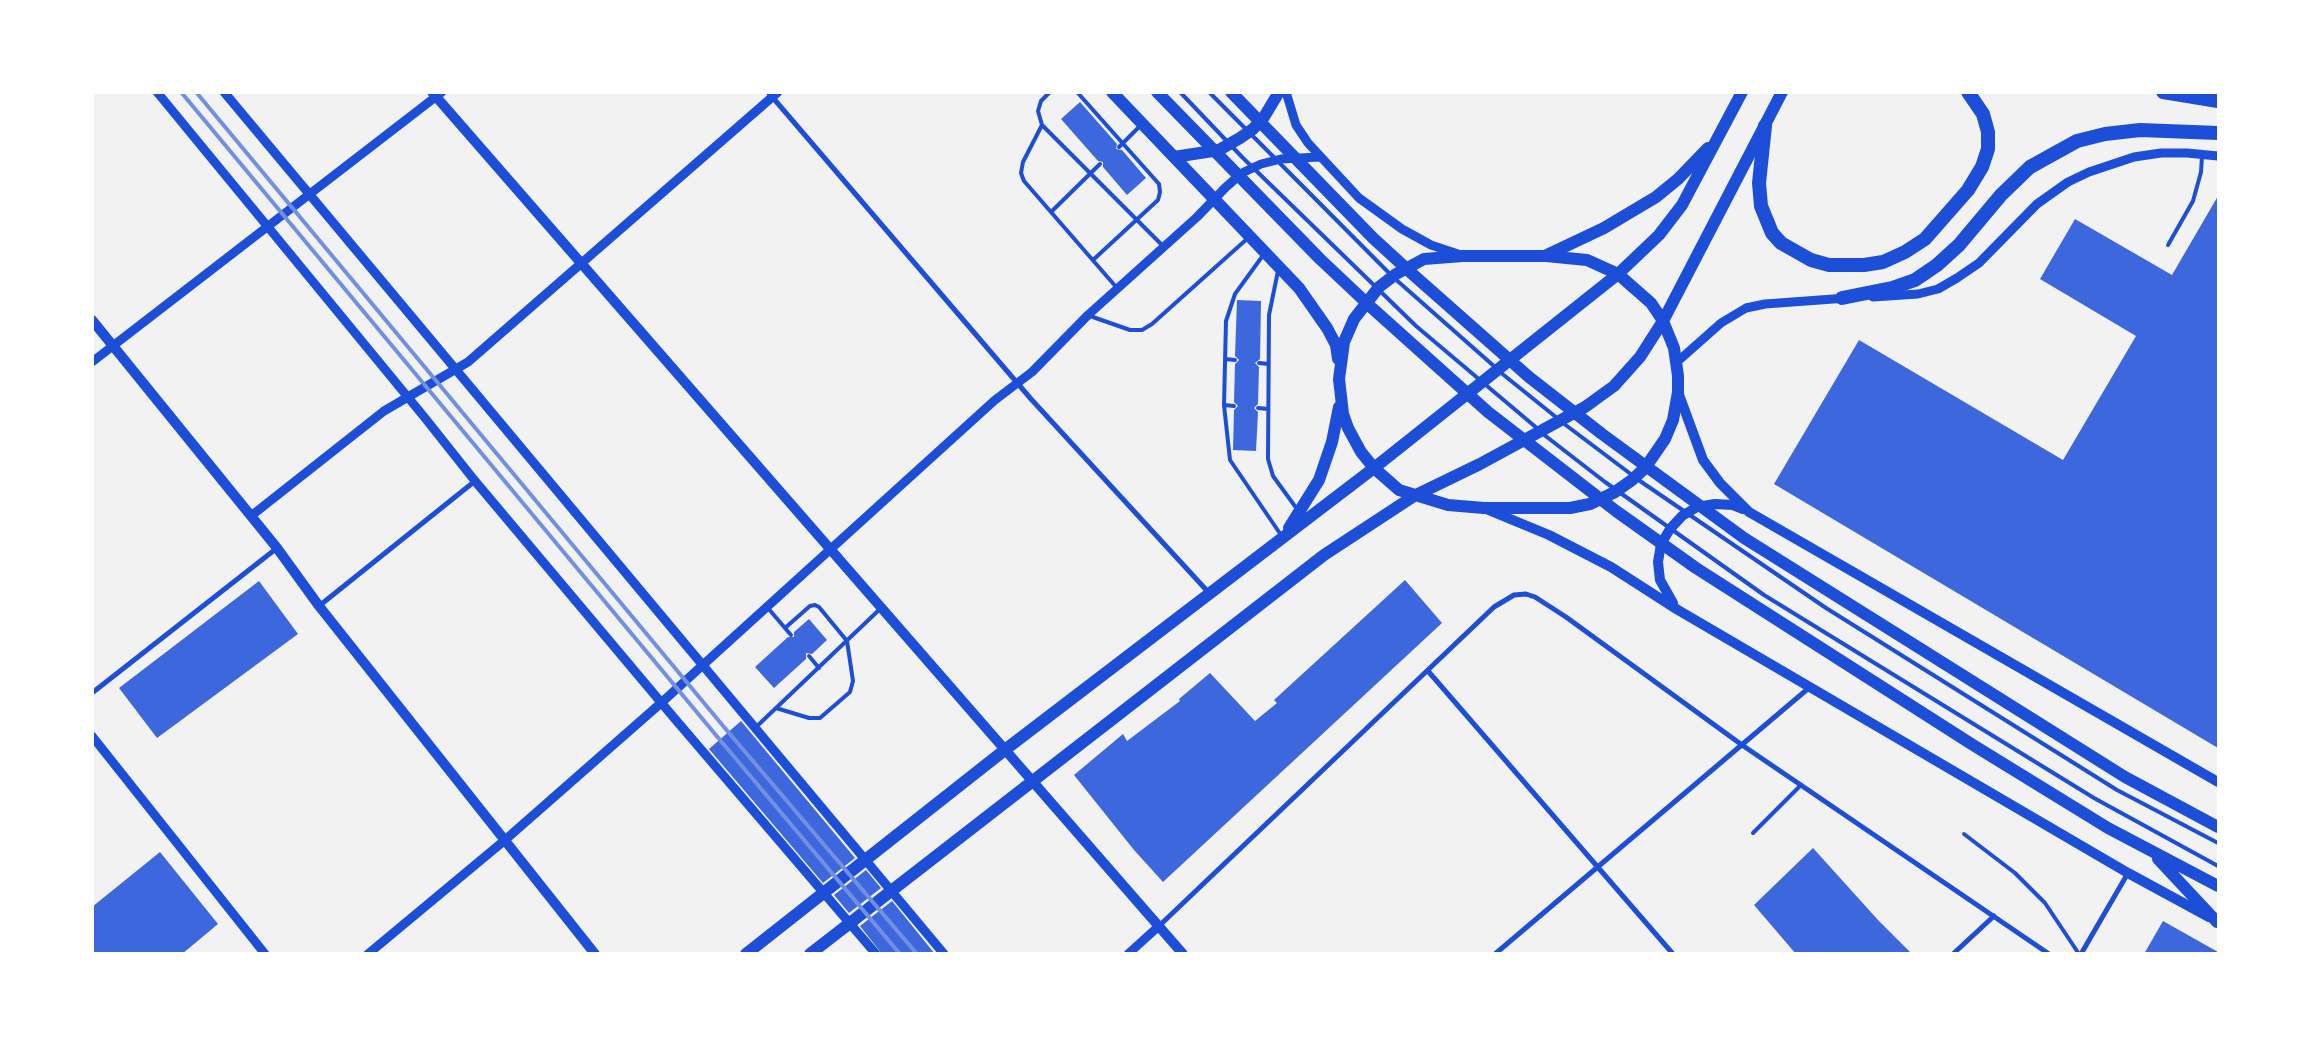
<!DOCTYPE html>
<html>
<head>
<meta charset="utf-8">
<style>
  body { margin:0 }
  #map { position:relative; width:2311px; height:1046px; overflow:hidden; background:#f2f2f2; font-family:"Times New Roman",serif }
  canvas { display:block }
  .frame { position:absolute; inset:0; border:94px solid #fff; pointer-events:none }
</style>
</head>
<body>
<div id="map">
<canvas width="2311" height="1046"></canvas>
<div class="frame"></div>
</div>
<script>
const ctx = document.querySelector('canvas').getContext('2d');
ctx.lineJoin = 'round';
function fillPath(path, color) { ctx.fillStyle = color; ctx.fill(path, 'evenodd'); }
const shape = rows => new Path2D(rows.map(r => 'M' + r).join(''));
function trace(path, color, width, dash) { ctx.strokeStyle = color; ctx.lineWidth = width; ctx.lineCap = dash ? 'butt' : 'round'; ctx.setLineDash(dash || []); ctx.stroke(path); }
const building = shape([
  [1080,102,1117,144,1116,149,1122,150,1146,178,1127,195,1103,167,1103,162,1098,161,1061,119],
  [2218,196,2218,748,1774,484,1859,340,2063,460,2136,336,2040,279,2075,219,2172,275],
  [1237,300,1261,301,1260,359,1255,363,1259,367,1258,404,1254,408,1258,412,1256,451,1233,450,1234,410,1238,406,1234,402,1235,364,1239,360,1235,356],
  [1405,580,1442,623,1163,882,1134,850,1074,775,1123,734,1127,741,1180,701,1179,699,1210,673,1255,721,1277,703,1274,700],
  [259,581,298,634,157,738,119,688],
  [809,619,827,640,812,654,806,653,806,659,774,688,755,667,788,637,794,637,794,632],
  [741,721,855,858,823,883,709,749],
  [1813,848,1878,920,1912,954,1796,954,1754,905],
  [160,852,218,924,182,954,92,954,92,907],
  [866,870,881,888,849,913,834,895],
  [892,901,935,954,882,954,860,926],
  [2163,921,2218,952,2218,954,2144,954]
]);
const service = shape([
  [1050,92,1041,101,1038,111,1042,125,1164,247],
  [1077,92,1159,184,1160,192,1158,200,1093,260],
  [1180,92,1242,157,1416,326,1538,429],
  [1209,92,1393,277,1495,367],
  [1042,125,1023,162,1021,173,1024,181,1117,288],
  [1119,147,1141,125],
  [1051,212,1100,164],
  [2168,245,2193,201,2201,172,2202,156],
  [1264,254,1235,294,1226,321,1224,405,1230,460,1281,535],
  [1278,271,1269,315,1268,459,1273,476,1297,509],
  [1090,316,1130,330,1142,330,1152,324,1248,238],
  [1225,359,1235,360],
  [1259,363,1268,364],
  [1500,372,1567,426,1640,481,1826,608,2117,790,2218,843],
  [1224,405,1234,406],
  [1258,408,1268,409],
  [1543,434,1605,482,1764,595,2094,798,2218,866],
  [767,607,791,635],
  [809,656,819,668],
  [776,708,809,718,820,718,850,692,853,681,847,641,819,607,815,605,810,606,785,628],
  [755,728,880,609],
  [1753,833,1801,785],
  [1964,834,2015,873,2045,903,2079,954]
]);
const minor = shape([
  [768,92,1031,399,1210,594],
  [319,606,475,481],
  [1428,671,1673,954],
  [92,693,277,548],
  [1159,926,1494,607,1514,595,1526,594,1535,597,1566,617,1742,745,2049,954],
  [1495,954,1810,687],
  [1953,954,1994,916],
  [2081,954,2128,873]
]);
const tertiary = shape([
  [157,92,425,418,475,481,675,719,876,954],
  [224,92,944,954],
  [1286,92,1296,125,1308,143,1359,198,1402,229,1431,245,1458,254],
  [1873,297,1918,294,1938,289,1957,278,1979,263,2037,204,2068,182,2089,172,2134,157,2161,153,2187,153,2218,156],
  [92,362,442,92],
  [1677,362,1721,323,1746,308,1765,304,1847,298],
  [251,516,384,411,468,362,778,92],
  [92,736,265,954],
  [368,954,505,840,661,703,995,400,1032,372,1088,315,1197,217,1226,187,1242,173,1261,164,1281,159,1319,157],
  [1128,954,1159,926]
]);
const secondary = shape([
  [432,92,1183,954],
  [92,320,277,548,319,606,595,954],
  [1678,392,1703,460,1720,483,1749,512,2218,782],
  [1486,509,1549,535,1611,567,1678,610,2128,873,2209,917],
  [1673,603,1660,580,1658,562,1661,544,1670,529,1682,516,1697,507,1715,504,1733,505,1743,509]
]);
const primary = shape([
  [1112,92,1299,288,1327,328,1336,345,1338,359],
  [1157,92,1320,259,1372,308,1488,412,1616,511,1696,568,1973,745,2108,828,2218,886],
  [1231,92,1373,238,1409,271,1529,377,1602,434,1744,538,2125,777,2218,827],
  [1174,157,1219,150,1240,138,1253,129,1264,117,1279,92],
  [1547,255,1604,228,1656,197,1678,179,1708,148],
  [1463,256,1546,256,1587,260,1618,274,1651,303,1663,321,1674,348,1678,376,1678,392,1673,420,1665,439,1645,468,1632,480,1615,492,1590,504,1570,508,1484,508,1448,505,1399,490,1374,468,1361,452,1348,428,1343,414,1339,379,1344,342,1354,319,1379,287,1396,274,1424,259,1463,256],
  [1289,528,1319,480,1332,442,1339,407],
  [2158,859,2217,922],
  [746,954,1006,749,1374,468,1618,274,1659,235,1682,205,1742,92],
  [810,954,1324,555,1414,496,1480,464,1585,407,1614,386,1640,357,1663,321,1782,92]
]);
const trunk = shape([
  [2163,92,2218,101],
  [1765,126,1759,183,1761,206,1772,233,1781,243,1811,260,1829,265,1864,265,1883,262,1905,252,1925,239,1968,190,1982,167,1988,149,1988,132,1983,114,1968,92],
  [1842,298,1892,288,1915,280,1937,265,1959,245,2001,195,2030,167,2077,141,2105,134,2140,130,2218,133]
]);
const rail = shape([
  [181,92,715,734,900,954],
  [196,92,724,727,917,954]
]);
fillPath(building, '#3d67dc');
trace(service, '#1d4ed8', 4);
trace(minor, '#1d4ed8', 5);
trace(tertiary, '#1d4ed8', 9);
trace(secondary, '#1d4ed8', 10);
trace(primary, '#1d4ed8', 12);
trace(trunk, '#1d4ed8', 14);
trace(rail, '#7290e2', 4);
</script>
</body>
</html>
